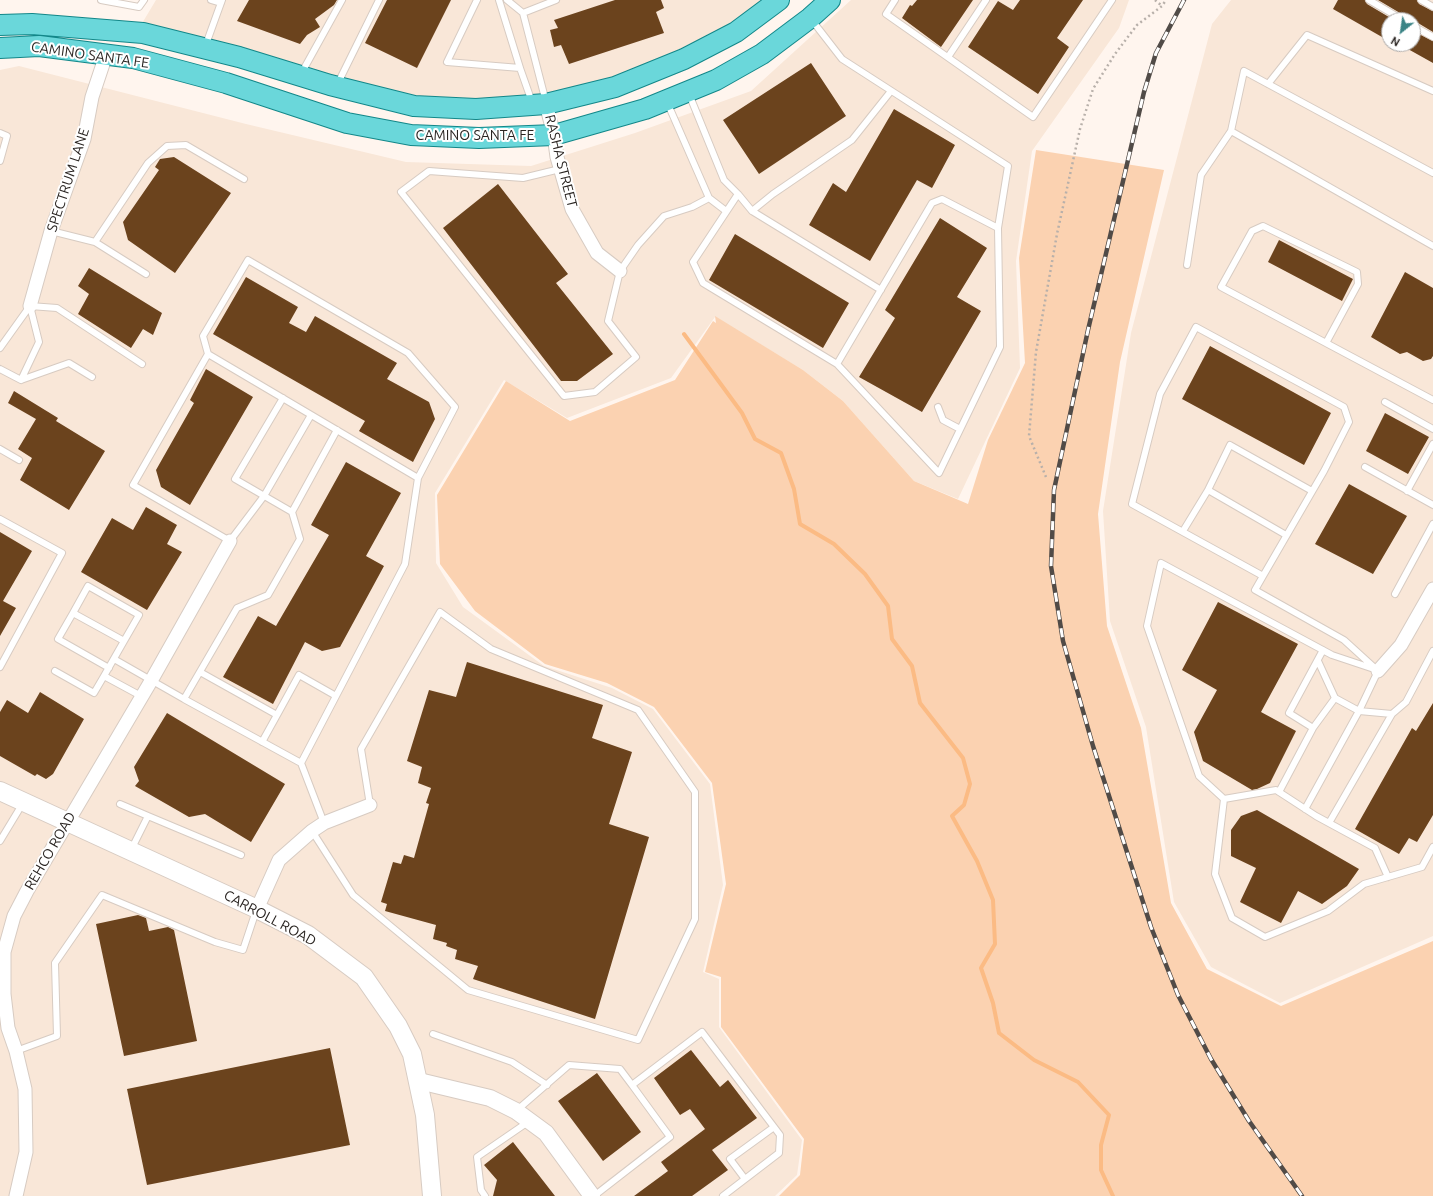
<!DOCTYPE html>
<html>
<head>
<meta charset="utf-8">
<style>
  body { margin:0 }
  #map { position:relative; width:1433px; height:1196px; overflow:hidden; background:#fff5ee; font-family:Ubuntu,sans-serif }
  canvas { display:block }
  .north { position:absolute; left:1381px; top:12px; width:40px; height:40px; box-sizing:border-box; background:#fff; border:1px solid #aaa8a7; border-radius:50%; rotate:210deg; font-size:11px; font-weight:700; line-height:16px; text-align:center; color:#2a2522 }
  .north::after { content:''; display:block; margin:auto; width:14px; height:18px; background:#3b8486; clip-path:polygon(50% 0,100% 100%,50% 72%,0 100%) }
</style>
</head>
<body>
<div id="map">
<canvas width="1433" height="1196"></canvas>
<div class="north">N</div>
</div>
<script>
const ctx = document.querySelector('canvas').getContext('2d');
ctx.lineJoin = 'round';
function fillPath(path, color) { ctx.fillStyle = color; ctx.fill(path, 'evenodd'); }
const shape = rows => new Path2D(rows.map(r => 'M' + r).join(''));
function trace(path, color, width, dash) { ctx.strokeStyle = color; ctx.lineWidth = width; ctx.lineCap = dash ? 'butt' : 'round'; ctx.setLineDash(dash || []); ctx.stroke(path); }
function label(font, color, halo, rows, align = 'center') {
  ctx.font = font + ' Ubuntu,sans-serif'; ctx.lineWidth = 4; ctx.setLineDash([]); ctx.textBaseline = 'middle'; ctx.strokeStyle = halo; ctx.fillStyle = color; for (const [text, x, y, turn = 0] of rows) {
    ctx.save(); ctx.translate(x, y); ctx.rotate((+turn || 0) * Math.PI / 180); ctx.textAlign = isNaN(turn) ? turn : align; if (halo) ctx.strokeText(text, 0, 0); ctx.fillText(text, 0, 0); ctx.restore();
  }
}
const built = shape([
  [156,0,765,0,736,24,645,69,578,88,510,100,421,96,347,82,141,25],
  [851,0,1129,0,1119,28,1032,151,1016,261,1020,368,958,499,914,481,843,401,803,370,715,317,671,378,567,418,504,380,435,493,436,563,463,607,544,666,612,688,653,709,710,784,723,885,703,972,719,979,719,1027,802,1140,797,1175,775,1196,0,1196,0,70,19,66,246,124,406,162,531,166,635,133,751,91],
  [1231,0,1433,0,1433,936,1280,1003,1211,967,1174,902,1146,727,1110,621,1103,511,1131,333,1212,24],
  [1389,20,1413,20,1413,44,1389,44]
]);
const green = shape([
  [1036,150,1164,170,1120,362,1098,514,1107,626,1141,728,1171,903,1207,969,1281,1006,1433,941,1433,1196,779,1196,800,1175,804,1139,721,1027,721,977,705,972,726,884,712,783,654,707,607,683,545,664,475,611,440,564,437,495,506,381,570,421,675,380,713,321,716,323,715,316,803,370,843,401,914,481,968,504,988,440,1025,363,1019,258]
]);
const stream = shape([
  [684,334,742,413,755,439,781,453,794,489,800,524,834,544,865,574,888,606,892,639,912,666,920,703,963,758,970,784,964,805,952,816,977,861,993,900,995,944,981,968,993,1003,999,1033,1034,1060,1078,1082,1109,1115,1101,1145,1101,1170,1113,1196]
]);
const building = shape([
  [249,0,337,0,334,5,315,19,320,27,307,35,300,44,237,21],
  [387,0,451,0,417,68,365,43],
  [615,0,661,0,664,8,656,12,664,33,569,64,561,45,554,47,550,30,558,28,554,20],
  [917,0,973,0,941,47,902,18,910,5,912,6],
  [1020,0,1083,0,1057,38,1069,47,1038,94,968,47,998,1,1013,10],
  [1338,0,1365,0,1367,4,1394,20,1389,20,1389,41,1333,9],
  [1378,0,1417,0,1419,4,1433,11,1433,32,1413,20,1407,20,1405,16],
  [1413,31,1433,41,1433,63,1399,44,1413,44],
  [811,63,846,116,759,174,723,120],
  [894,109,955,145,932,188,917,180,870,261,809,225,833,183,846,192],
  [174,157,231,193,175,273,128,240,123,222,159,170,155,167,160,159],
  [498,184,568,274,556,283,613,354,577,381,561,381,443,228],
  [940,218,987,248,957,297,981,311,922,412,859,377,895,318,885,310],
  [735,234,849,303,823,348,709,280],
  [1279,240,1353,279,1342,301,1268,262],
  [89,268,162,313,153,335,143,329,131,348,78,314,89,294,78,286],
  [1405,272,1433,288,1433,356,1431,359,1423,361,1407,352,1400,354,1371,337],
  [246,277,298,307,289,323,306,332,315,316,397,363,387,379,429,402,435,419,413,462,359,431,365,421,213,334],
  [1210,346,1331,413,1304,465,1182,399],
  [206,369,253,397,190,505,161,487,156,470,194,403,190,400],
  [14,391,58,418,56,421,105,451,69,510,20,480,32,458,18,449,36,419,8,403],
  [1385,413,1429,437,1408,474,1366,451],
  [346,462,401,493,366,556,384,566,340,647,322,651,305,642,273,704,223,677,258,616,276,626,329,535,311,525],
  [1349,484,1407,516,1373,574,1315,544],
  [146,507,177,525,167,544,182,552,147,610,81,572,112,518,133,530],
  [0,532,32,551,3,601,16,608,0,636],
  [1218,602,1298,644,1261,712,1296,731,1270,783,1257,789,1252,790,1203,761,1194,732,1217,690,1182,670],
  [467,662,603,705,592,738,632,752,609,824,649,837,595,1019,473,979,478,966,455,959,457,950,446,946,447,943,433,939,436,925,385,911,387,904,381,902,393,862,401,864,404,855,414,858,429,804,426,803,431,788,418,783,422,767,407,761,429,690,456,697],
  [40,692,84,719,53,774,46,779,37,774,35,776,0,756,0,712,7,700,28,713],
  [1433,703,1433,815,1417,842,1409,838,1399,854,1355,829,1412,728,1416,731],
  [167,713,285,784,251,842,205,814,189,817,135,786,139,781,134,767],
  [1257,810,1359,869,1347,886,1322,904,1298,891,1281,923,1240,902,1256,868,1231,856,1231,830,1241,816],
  [138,915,146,918,149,931,168,927,174,930,197,1041,124,1056,96,924],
  [330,1048,350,1145,147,1185,127,1089],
  [691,1050,720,1087,728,1080,757,1118,712,1150,728,1170,692,1196,634,1196,668,1171,661,1162,705,1129,690,1109,680,1115,654,1078],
  [597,1073,641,1132,603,1161,558,1101],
  [513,1142,555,1196,493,1196,497,1180,484,1165]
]);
const path = shape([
  [1155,0,1162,6],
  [1046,477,1029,436,1036,352,1057,234,1080,129,1093,89,1115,54,1137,25,1162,6,1166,0]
]);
const service = shape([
  [101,0,139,7,144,0],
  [211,0,221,3],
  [477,0,447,62,520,68,532,102],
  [499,0,520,68],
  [507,0,523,13],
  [895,0,886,14,1033,117,1112,0],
  [1369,0,1403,20],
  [1421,0,1433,7],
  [811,19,842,59,1008,166,998,228,942,199,932,203,837,364,939,473,1000,347,998,228],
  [1413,26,1433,37],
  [205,47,222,0],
  [948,57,986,0],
  [301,74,342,0],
  [1268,84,1307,35,1433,91],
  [337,85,379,0],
  [689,94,724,180,738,194],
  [546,102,523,13,556,0],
  [667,102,709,198],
  [0,133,7,136,0,161],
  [560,169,523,178,429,171,401,192,564,396,595,392,636,357,608,321,620,271,638,245,664,216,692,207,709,198,726,211],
  [1433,173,1244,71,1231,131,1433,246],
  [752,211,881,290],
  [51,231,95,242,146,274],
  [95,242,148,163,167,146,186,145,244,179],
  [1187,265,1201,175,1231,131],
  [30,306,57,308,142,364],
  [1326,343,1358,284,1357,272,1263,226,1252,231,1221,287,1326,343,1433,400],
  [0,348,30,306],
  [208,354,133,485,230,541,264,496,311,415],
  [837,364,703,283,693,262,738,194,752,211,773,194,852,140,891,91],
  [0,369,21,380,39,342,30,306],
  [21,380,69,363,92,377],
  [283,398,235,479,292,512,337,430],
  [1385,402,1433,429],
  [938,407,943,420,960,429],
  [0,449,19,460],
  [1365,467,1433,505],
  [1208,490,1230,445,1312,491],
  [1407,491,1433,444],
  [292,512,300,539,268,595,237,608,184,699,301,763],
  [0,519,62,553,0,667],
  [1183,531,1208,490,1286,535],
  [1263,576,1132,504,1160,394,1196,327,1344,407,1349,422,1324,471,1263,576,1255,590,1344,640,1378,671],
  [1395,594,1433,524],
  [73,613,58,639,109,668],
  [114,659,184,699],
  [1374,669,1332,655,1161,563,1147,626,1199,776,1224,799,1215,874,1232,918,1265,937,1328,911,1364,884,1422,867,1433,847],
  [55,671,94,693,104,676,141,696],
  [1378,671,1359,711,1392,714,1406,702,1433,651],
  [200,672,277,715,262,742],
  [104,676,124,641,73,613,88,586,139,615,124,641],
  [277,715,299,675,336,696],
  [1313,728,1335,698],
  [1279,792,1313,728,1289,713,1323,650],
  [1224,799,1276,790,1316,816,1375,848,1388,877],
  [120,804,148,816,131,850],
  [1305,809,1359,711,1335,698,1318,661],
  [148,816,241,855],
  [324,823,301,763,405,564,418,478,455,407,408,353,248,260,203,336,208,354,418,478],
  [1329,823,1392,714],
  [312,831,353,895,468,990,638,1040,695,919,695,792,638,710,491,649,440,612,361,749,370,805],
  [0,841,23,803],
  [433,1034,512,1062,547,1085],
  [16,1051,57,1036,55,963,102,895,215,942,243,950,256,911],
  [516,1111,569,1065,620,1069,632,1085],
  [745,1179,730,1159,774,1127],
  [485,1196,481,1190,477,1157,528,1122],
  [594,1196,670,1137,632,1085,702,1032,780,1135,779,1153,723,1196]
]);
const minor = shape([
  [546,104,554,135,557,157,572,209,597,253,620,271],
  [30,306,51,231,84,139,92,97,106,55],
  [1378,671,1401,645,1433,589],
  [257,909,279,860,312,831,324,823,370,805],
  [16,1196,26,1152,25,1089,16,1051,8,1028,4,994,4,952,14,916,27,891,151,681,230,541]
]);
const tertiary = shape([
  [419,1081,490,1098,516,1111,546,1133,592,1196]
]);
const secondary = shape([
  [0,791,257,909,308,935,364,977,398,1026,412,1054,425,1115,432,1196]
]);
const primary = shape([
  [0,25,32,24,143,33,239,57,330,85,414,106,476,109,546,104,615,87,684,59,736,32,779,0],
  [0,48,39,46,133,58,226,83,347,123,411,135,479,138,554,135,645,109,716,80,762,54,810,18,830,0]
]);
const rail = shape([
  [1184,0,1156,53,1144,92,1088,330,1054,490,1051,566,1063,641,1093,746,1151,927,1178,995,1211,1059,1249,1121,1302,1196]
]);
const streetNames = [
  ["CAMINO SANTA FE",90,55,8],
  ["CAMINO SANTA FE",475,135],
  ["RASHA STREET",561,161,76],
  ["SPECTRUM LANE",68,180,-72],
  ["REHCO ROAD",50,851,-60],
  ["CARROLL ROAD",270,918,28]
];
fillPath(built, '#f9e7d8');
fillPath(green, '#fbd2b1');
trace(stream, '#fbbb84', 4);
fillPath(building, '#6b431d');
trace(service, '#d7cbc2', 8);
trace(minor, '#d7cbc2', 15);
trace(tertiary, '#d7cbc2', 18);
trace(secondary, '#d7cbc2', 20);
trace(primary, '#138789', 22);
trace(path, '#b8b0aa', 2.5, [2, 3]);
trace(service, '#fff', 6);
trace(minor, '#fff', 13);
trace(tertiary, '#fff', 16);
trace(secondary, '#fff', 18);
trace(primary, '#6ad7da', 20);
trace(rail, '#514b47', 4.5);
trace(rail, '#fff', 3, [9]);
label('14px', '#2a2522', '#fff', streetNames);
</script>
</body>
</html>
